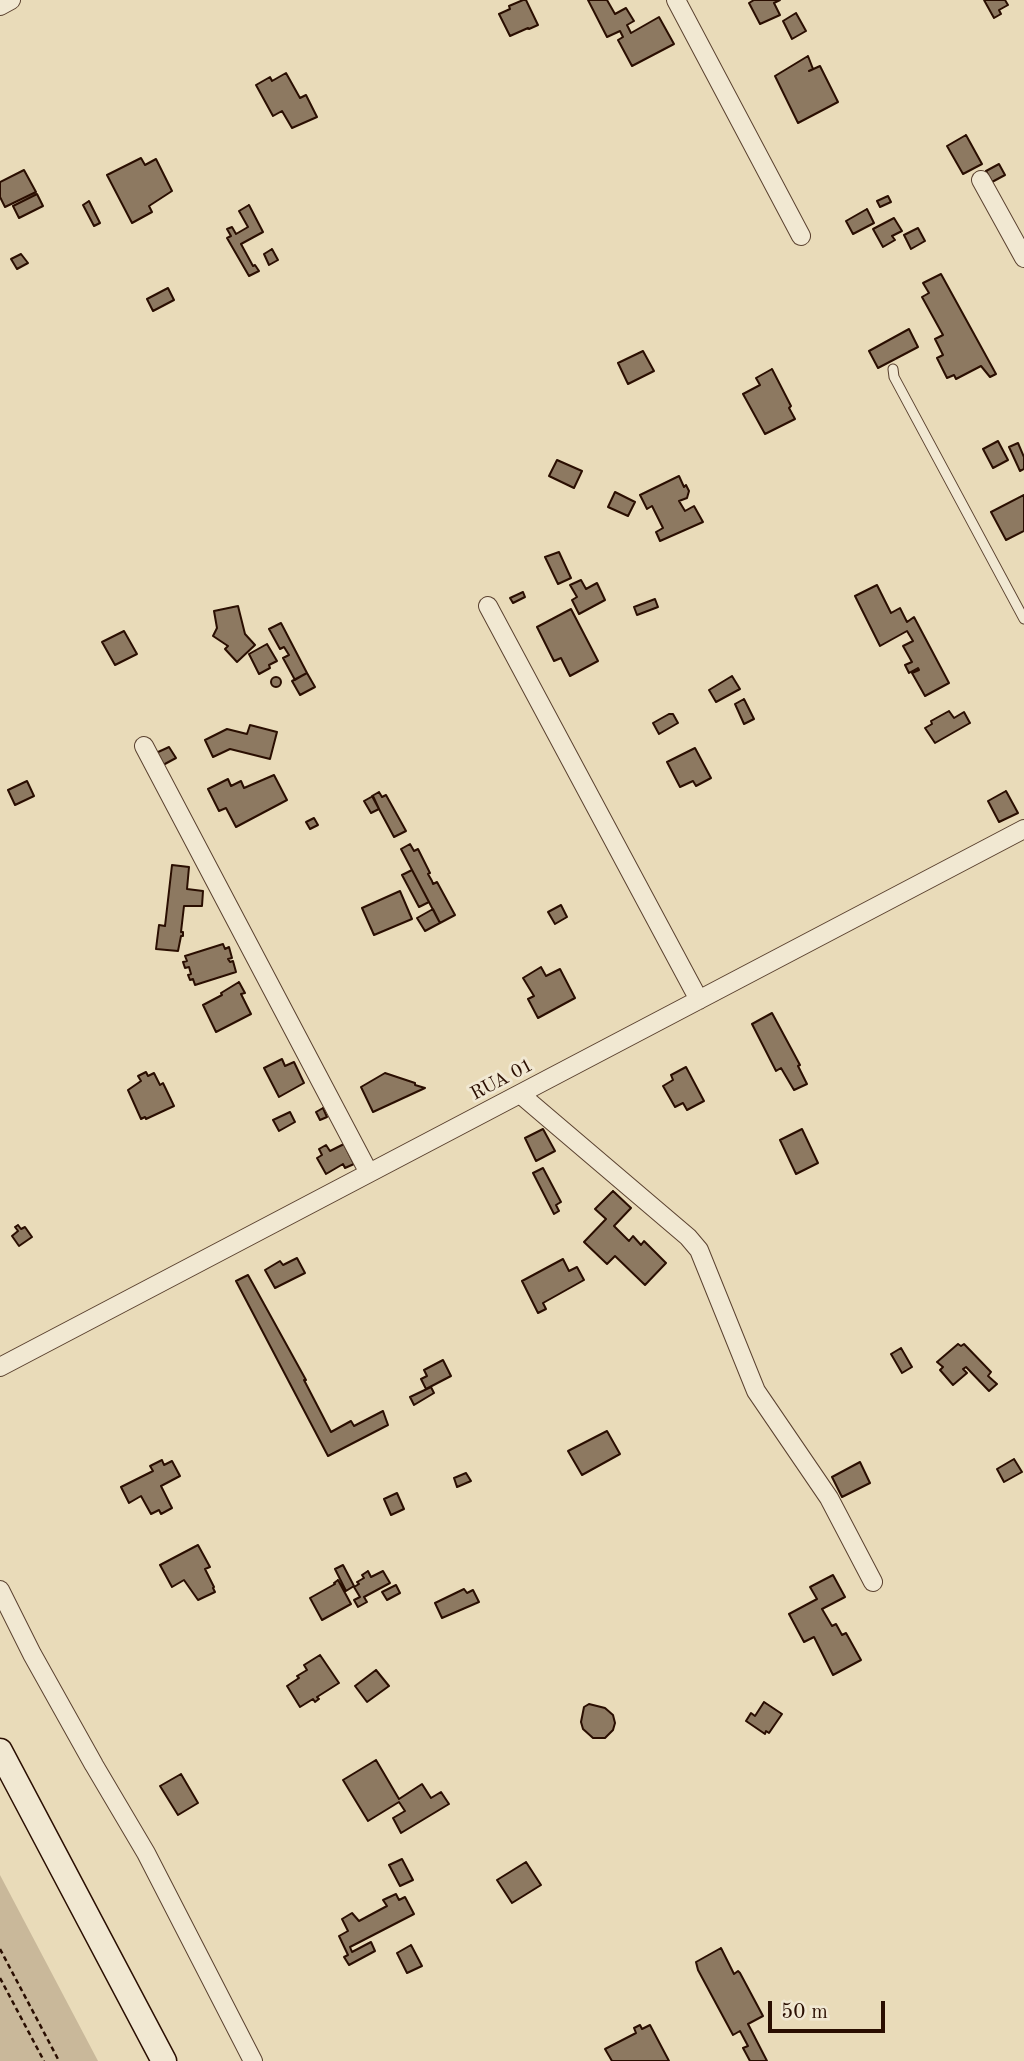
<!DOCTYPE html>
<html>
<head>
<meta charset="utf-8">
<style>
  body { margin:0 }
  #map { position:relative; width:1024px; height:2061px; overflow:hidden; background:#e9dbb9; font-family:"Old Standard TT",serif }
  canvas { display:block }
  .scale { position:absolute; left:768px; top:2001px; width:117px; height:32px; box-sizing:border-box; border:4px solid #2a0e01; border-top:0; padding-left:9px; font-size:21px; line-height:24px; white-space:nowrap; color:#2a0e01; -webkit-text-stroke:5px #f1e8d2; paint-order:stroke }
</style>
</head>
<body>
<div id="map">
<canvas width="1024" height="2061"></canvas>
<div class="scale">50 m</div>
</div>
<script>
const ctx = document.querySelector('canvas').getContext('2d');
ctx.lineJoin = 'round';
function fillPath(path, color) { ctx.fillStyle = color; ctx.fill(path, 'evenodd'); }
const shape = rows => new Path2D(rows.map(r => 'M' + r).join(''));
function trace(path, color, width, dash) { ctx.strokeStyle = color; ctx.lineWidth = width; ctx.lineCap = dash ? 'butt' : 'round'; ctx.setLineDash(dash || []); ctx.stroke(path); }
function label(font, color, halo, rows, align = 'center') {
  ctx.font = font + ' "Old Standard TT",serif'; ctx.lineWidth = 6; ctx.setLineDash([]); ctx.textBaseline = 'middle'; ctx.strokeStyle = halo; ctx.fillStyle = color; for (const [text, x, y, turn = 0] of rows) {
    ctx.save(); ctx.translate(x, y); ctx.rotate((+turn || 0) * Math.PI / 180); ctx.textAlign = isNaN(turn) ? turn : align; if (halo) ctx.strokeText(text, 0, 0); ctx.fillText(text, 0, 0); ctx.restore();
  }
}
const green = shape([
  [0,1875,98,2061,0,2061]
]);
const building = shape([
  [523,0,526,0,538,25,529,29,528,28,510,36,499,14,510,9,509,6,523,0],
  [588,0,607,0,615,14,626,8,634,21,627,25,631,33,659,17,674,44,632,66,618,40,623,37,620,31,607,37,588,0],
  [754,0,780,0,774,3,780,15,760,24,749,3,754,0],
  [984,0,1005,0,1008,5,999,10,1001,14,994,18,984,0],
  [796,13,806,31,792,39,783,21,796,13],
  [808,56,813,69,809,71,820,66,838,102,798,123,775,76,808,56],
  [286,73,300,98,306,95,317,117,292,128,282,111,273,116,256,85,270,77,272,81,286,73],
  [966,135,982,164,963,174,947,146,966,135],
  [141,158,145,165,156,159,172,191,149,206,152,212,132,223,107,175,141,158],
  [999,164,1005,175,992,182,986,171,999,164],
  [24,170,36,192,5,207,0,197,0,182,24,170],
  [37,194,43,206,19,218,13,206,37,194],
  [888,196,891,202,880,207,877,201,888,196],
  [89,201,100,223,94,226,83,205,89,201],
  [249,205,263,232,241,244,253,266,255,265,259,271,249,276,227,238,231,236,227,229,232,227,236,234,248,227,239,211,249,205],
  [867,209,874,223,853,234,846,221,867,209],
  [894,218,902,231,892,236,895,240,883,247,873,229,894,218],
  [918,228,925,241,911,249,904,235,918,228],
  [272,249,278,260,269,265,264,254,272,249],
  [21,254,28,263,17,269,11,259,21,254],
  [941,274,996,374,990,377,981,366,956,379,954,375,947,378,937,358,943,355,935,339,943,335,922,297,929,293,923,283,941,274],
  [168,288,174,300,153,311,147,299,168,288],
  [909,329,918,347,878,368,869,351,909,329],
  [643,351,654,371,628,384,618,363,643,351],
  [772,369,791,406,789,408,795,419,765,434,743,394,760,385,756,378,772,369],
  [998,441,1008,460,993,468,983,449,998,441],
  [1018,443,1024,457,1024,469,1020,471,1009,447,1018,443],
  [557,460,582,471,574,488,549,476,557,460],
  [679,476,684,487,686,485,689,491,687,498,679,501,685,511,694,506,703,522,660,541,656,532,663,528,652,506,647,509,640,495,679,476],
  [615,492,635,502,628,516,608,507,615,492],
  [1024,495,1024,531,1006,540,991,512,1024,495],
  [559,552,571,578,558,584,545,557,559,552],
  [581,580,586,589,597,583,605,600,579,614,572,600,577,597,570,585,581,580],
  [877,585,891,613,900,608,907,622,914,617,949,683,925,696,912,673,919,670,918,668,909,673,905,665,912,662,903,646,913,641,907,631,880,646,855,596,877,585],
  [523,592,525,597,513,603,510,598,523,592],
  [655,599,658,607,637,615,634,607,655,599],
  [238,606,245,634,255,645,237,662,225,649,228,646,213,636,217,628,214,611,238,606],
  [571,609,598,661,570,676,561,658,554,661,537,627,571,609],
  [281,623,307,673,295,680,283,658,289,655,284,647,280,649,269,629,281,623],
  [124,631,137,654,115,665,102,642,124,631],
  [267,644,277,661,269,665,270,668,259,674,249,654,267,644],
  [307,673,315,687,300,695,292,681,307,673],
  [732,676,740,689,716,702,709,690,732,676],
  '271 682a5 5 0 1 1 10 0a5 5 0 1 1-10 0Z',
  [744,699,754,719,744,724,735,704,744,699],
  [949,711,954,718,964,712,970,723,935,743,925,728,932,724,931,721,949,711],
  [669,714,673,714,678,723,659,734,653,723,669,714],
  [250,725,277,732,270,759,230,749,213,757,205,740,227,729,247,734,250,725],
  [169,747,176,758,163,765,156,753,169,747],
  [695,748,711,778,696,786,693,781,680,787,667,762,695,748],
  [274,775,287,800,236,827,226,808,219,811,208,789,228,779,231,786,241,781,244,788,274,775],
  [27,781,34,796,15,805,8,790,27,781],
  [1006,791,1018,813,999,822,988,801,1006,791],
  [379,792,382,797,386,795,406,831,394,837,372,796,379,792],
  [373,796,379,809,371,813,364,801,373,796],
  [314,818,318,825,310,829,306,822,314,818],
  [410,844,414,851,418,849,430,873,428,874,432,881,433,884,437,882,455,915,440,923,401,849,410,844],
  [172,865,189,867,187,889,203,891,202,906,184,906,181,932,183,932,183,936,181,936,178,951,156,949,159,925,165,926,172,865],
  [412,870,429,902,419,907,402,875,412,870],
  [400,891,412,919,374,935,362,908,400,891],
  [561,905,567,917,555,924,548,912,561,905],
  [433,909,440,923,425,931,417,918,433,909],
  [223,944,225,949,229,947,232,958,228,959,230,962,233,961,236,972,195,985,193,979,190,980,188,975,191,974,189,967,185,968,183,962,187,961,185,956,223,944],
  [541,967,546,976,560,969,575,998,538,1018,528,999,534,996,523,978,541,967],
  [239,982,245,993,241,994,251,1014,216,1032,203,1005,222,995,221,993,239,982],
  [772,1013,800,1065,798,1066,807,1084,794,1090,781,1068,776,1071,752,1024,772,1013],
  [282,1059,285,1066,294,1062,304,1083,279,1097,264,1068,282,1059],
  [686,1067,704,1101,687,1110,683,1103,675,1107,663,1086,673,1080,671,1075,686,1067],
  [146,1072,148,1076,154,1073,160,1085,163,1083,174,1106,146,1119,145,1117,141,1119,128,1090,141,1081,138,1076,146,1072],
  [385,1073,415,1083,415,1085,425,1088,373,1112,361,1087,385,1073],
  [323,1108,327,1117,320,1120,316,1112,323,1108],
  [290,1112,295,1122,279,1131,273,1120,290,1112],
  [543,1129,555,1151,536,1161,525,1138,543,1129],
  [802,1129,818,1163,796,1174,780,1140,802,1129],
  [344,1144,354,1164,345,1168,343,1164,326,1174,317,1158,322,1155,319,1149,326,1145,330,1151,344,1144],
  [543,1168,561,1202,556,1205,559,1211,554,1214,533,1173,543,1168],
  [613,1191,631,1208,614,1226,629,1241,633,1236,641,1245,644,1241,666,1263,645,1285,615,1256,607,1264,584,1242,606,1219,595,1209,613,1191],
  [18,1225,21,1229,25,1227,32,1237,19,1246,12,1236,18,1231,15,1227,18,1225],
  [297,1258,305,1273,275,1288,265,1270,280,1261,283,1265,297,1258],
  [563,1259,569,1271,577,1267,584,1280,543,1303,546,1309,538,1313,522,1281,563,1259],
  [248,1275,306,1380,304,1380,331,1432,351,1421,354,1426,383,1411,388,1425,328,1456,236,1281,248,1275],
  [958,1344,961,1346,964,1344,991,1372,988,1376,997,1384,989,1391,966,1367,963,1369,967,1373,953,1385,940,1370,943,1367,937,1362,958,1344],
  [901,1348,912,1367,902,1373,891,1354,901,1348],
  [443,1360,451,1376,426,1389,421,1379,427,1376,424,1370,443,1360],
  [431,1387,434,1393,414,1405,410,1397,431,1387],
  [607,1431,620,1454,582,1475,568,1451,607,1431],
  [1014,1459,1022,1472,1004,1482,997,1469,1014,1459],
  [162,1460,164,1465,172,1461,180,1476,161,1486,172,1508,161,1514,159,1510,151,1514,141,1496,129,1503,121,1487,153,1471,150,1466,162,1460],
  [860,1462,870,1483,842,1497,832,1477,860,1462],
  [466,1473,471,1481,457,1487,454,1478,466,1473],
  [397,1493,404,1509,391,1515,384,1499,397,1493],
  [198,1545,210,1567,205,1569,214,1587,213,1588,215,1592,198,1600,184,1580,172,1587,160,1565,198,1545],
  [343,1565,354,1586,346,1591,335,1569,343,1565],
  [368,1571,371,1577,383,1571,390,1583,364,1597,367,1602,358,1607,354,1600,360,1597,354,1587,359,1584,357,1582,364,1578,362,1575,368,1571],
  [833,1575,845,1597,822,1609,832,1626,836,1624,842,1635,846,1633,861,1660,833,1675,814,1637,804,1642,789,1614,817,1599,810,1587,833,1575],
  [338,1580,351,1604,322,1620,310,1598,335,1584,334,1583,338,1580],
  [396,1585,400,1593,387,1600,382,1592,396,1585],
  [464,1589,467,1593,473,1590,479,1602,442,1618,435,1603,464,1589],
  [320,1655,339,1683,317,1697,319,1699,315,1702,313,1699,300,1707,287,1686,299,1678,297,1676,307,1670,304,1665,320,1655],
  [376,1670,389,1686,367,1702,355,1686,376,1670],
  [764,1702,782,1714,769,1733,766,1731,765,1734,746,1721,751,1713,755,1716,764,1702],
  [589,1704,605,1708,613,1715,615,1723,613,1730,605,1738,593,1738,583,1729,581,1722,584,1707,589,1704],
  [376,1760,399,1799,422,1784,431,1798,441,1792,449,1804,401,1833,393,1818,405,1811,399,1802,368,1821,343,1780,376,1760],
  [181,1774,198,1803,178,1815,160,1786,181,1774],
  [402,1859,413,1880,400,1886,389,1865,402,1859],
  [526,1862,541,1885,512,1903,497,1880,526,1862],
  [396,1894,399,1900,405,1897,414,1914,350,1947,352,1952,371,1942,375,1951,349,1965,344,1957,348,1955,339,1936,348,1931,342,1919,352,1913,359,1921,387,1906,383,1900,396,1894],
  [411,1945,422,1966,407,1973,397,1953,411,1945],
  [721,1948,734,1974,738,1971,740,1973,763,2016,748,2024,767,2061,750,2061,743,2048,748,2046,740,2031,733,2035,698,1970,696,1962,721,1948],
  [640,2025,642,2029,650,2025,669,2061,612,2061,605,2049,636,2033,634,2028,640,2025]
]);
const path = shape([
  [0,1949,59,2061],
  [0,1978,44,2061]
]);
const service = shape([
  [893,369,894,377,1024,619]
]);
const minor = shape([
  [676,0,801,236],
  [0,6,11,0],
  [981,180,1024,258],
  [488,606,699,1000],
  [144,746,369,1173],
  [520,1094,688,1237,699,1250,756,1391,829,1498,873,1582],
  [0,1367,1024,829],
  [0,1590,32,1654,94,1765,146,1853,253,2061]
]);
const secondary = shape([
  [0,1751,164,2061]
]);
const streetNames = [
  ["RUA 01",502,1080,-28]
];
fillPath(green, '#c9b89a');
fillPath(building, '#8d7961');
trace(building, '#2a0e01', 2);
trace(service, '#5a412f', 11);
trace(minor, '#5a412f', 20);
trace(secondary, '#2a0e01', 27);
trace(path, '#2a0e01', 2.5, [5, 3.5]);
trace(service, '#f1e8d2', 9);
trace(minor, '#f1e8d2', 18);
trace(secondary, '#f1e8d2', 24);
label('19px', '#2a0e01', '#f1e8d2', streetNames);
</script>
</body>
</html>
